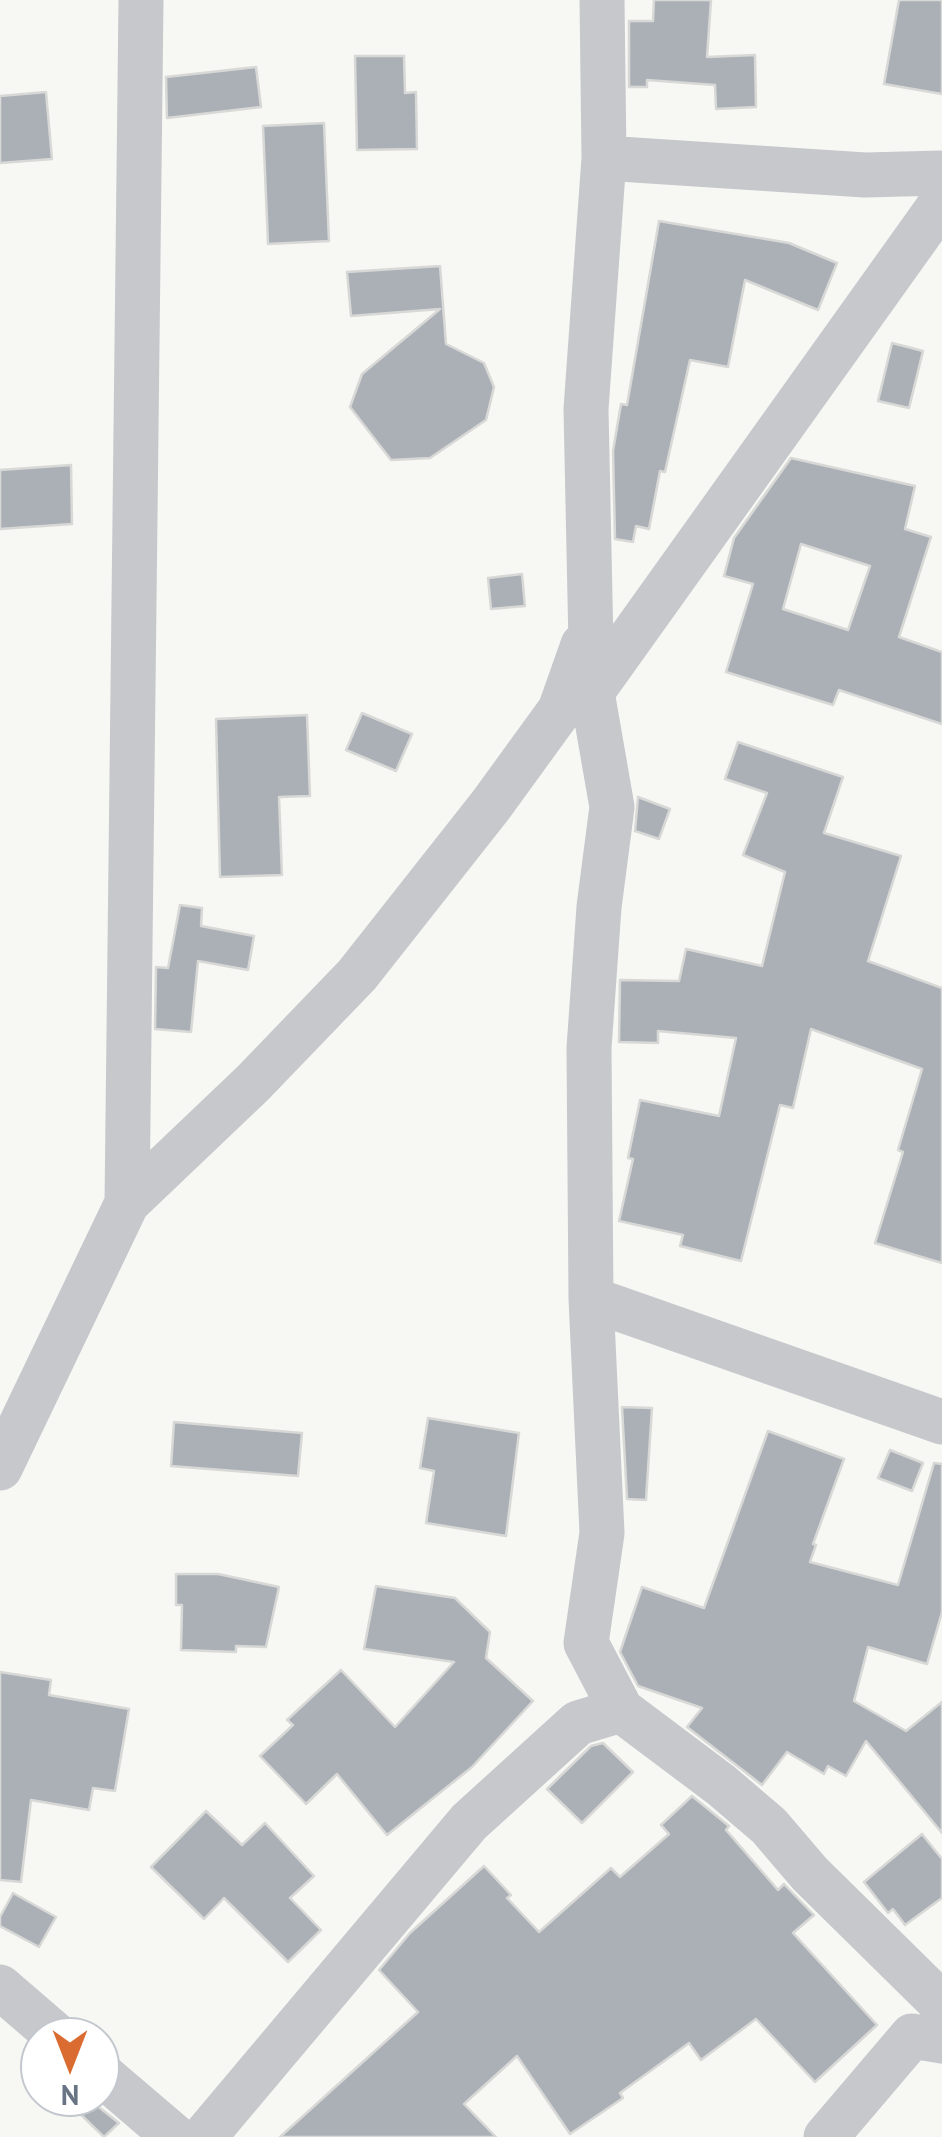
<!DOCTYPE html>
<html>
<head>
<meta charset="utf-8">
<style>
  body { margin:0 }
  #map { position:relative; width:942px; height:2137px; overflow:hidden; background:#f7f7f4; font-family:"PT Sans",sans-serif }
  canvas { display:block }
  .north { position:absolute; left:20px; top:2017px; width:100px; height:100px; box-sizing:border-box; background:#fff; border:2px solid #c3c7ce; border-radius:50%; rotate:180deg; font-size:28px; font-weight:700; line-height:40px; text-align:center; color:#687484 }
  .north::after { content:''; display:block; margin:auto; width:35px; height:45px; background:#da6c31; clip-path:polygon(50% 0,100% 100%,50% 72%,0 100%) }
</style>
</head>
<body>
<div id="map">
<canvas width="942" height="2137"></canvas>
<div class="north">N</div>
</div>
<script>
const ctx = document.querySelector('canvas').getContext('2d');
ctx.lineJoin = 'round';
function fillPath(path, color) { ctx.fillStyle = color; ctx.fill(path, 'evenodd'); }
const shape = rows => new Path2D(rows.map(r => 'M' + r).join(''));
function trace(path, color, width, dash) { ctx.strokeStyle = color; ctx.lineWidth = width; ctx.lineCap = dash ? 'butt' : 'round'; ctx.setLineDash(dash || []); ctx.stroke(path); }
const building = shape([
  [654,0,711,0,707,57,755,55,756,107,716,109,715,85,647,80,647,87,629,87,629,21,653,21,654,0],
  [899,0,942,0,942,94,884,84,899,0],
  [355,56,404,56,405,93,416,92,417,149,357,150,355,56],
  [256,67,261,107,167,118,166,77,256,67],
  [46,92,52,159,0,163,0,96,46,92],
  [324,123,329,241,268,244,263,126,324,123],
  [659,221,789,243,837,263,818,310,745,280,728,367,690,360,665,472,660,471,649,529,636,526,633,542,615,539,613,451,621,404,627,405,659,221],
  [440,266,446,344,484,363,494,387,486,420,430,458,391,460,350,407,362,374,440,309,351,316,347,272,440,266],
  [892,343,923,351,909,408,878,401,892,343],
  [791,458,915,486,905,529,931,537,899,637,942,652,942,724,839,690,833,705,726,672,753,584,724,576,734,538,791,458],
  [801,544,870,566,848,630,783,609,801,544],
  [71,465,72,524,0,529,0,470,71,465],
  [522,574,525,606,491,609,488,578,522,574],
  [362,713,412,734,396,771,346,750,362,713],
  [307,715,310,796,279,797,282,875,220,877,216,719,307,715],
  [738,742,843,777,824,833,901,856,868,961,942,988,942,1263,875,1243,903,1152,898,1150,922,1069,811,1029,793,1108,780,1105,741,1261,680,1246,683,1235,619,1221,633,1159,628,1158,640,1100,719,1116,736,1038,658,1031,658,1043,619,1042,620,980,679,981,686,949,762,966,785,872,743,855,767,793,725,779,738,742],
  [638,797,670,809,659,839,635,831,638,797],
  [180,905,202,908,201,926,254,936,248,970,198,961,191,1032,155,1029,156,967,168,968,180,905],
  [622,1407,652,1408,646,1500,627,1499,622,1407],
  [428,1418,519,1433,506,1536,426,1523,434,1471,420,1468,428,1418],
  [174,1422,302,1433,298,1476,171,1466,174,1422],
  [768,1431,844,1459,813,1544,816,1545,810,1562,898,1585,934,1463,942,1464,942,1612,927,1664,868,1647,854,1701,906,1731,942,1702,942,1833,866,1741,846,1776,828,1766,824,1774,787,1752,762,1785,687,1727,702,1708,638,1686,620,1652,642,1587,704,1608,768,1431],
  [890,1450,923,1463,912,1491,878,1478,890,1450],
  [176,1574,218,1574,279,1587,266,1647,236,1646,236,1652,181,1650,182,1605,176,1605,176,1574],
  [376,1586,455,1598,490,1632,486,1658,533,1701,472,1767,387,1835,337,1774,306,1804,260,1756,293,1725,287,1720,341,1670,395,1727,454,1662,364,1649,376,1586],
  [0,1672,51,1680,49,1695,129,1709,115,1791,93,1788,89,1810,31,1800,21,1882,0,1880,0,1672],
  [603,1743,633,1772,582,1823,547,1789,591,1746,603,1743],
  [692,1796,729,1826,726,1830,778,1890,784,1884,814,1915,793,1933,877,2025,815,2082,756,2019,701,2060,689,2043,620,2093,623,2098,570,2134,517,2056,464,2104,496,2137,280,2137,418,2012,379,1970,410,1933,484,1866,511,1895,507,1898,539,1932,611,1868,620,1877,669,1834,661,1825,692,1796],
  [206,1811,242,1845,265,1823,314,1876,290,1898,321,1930,288,1962,224,1898,204,1919,151,1867,206,1811],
  [922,1834,942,1859,942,1898,905,1925,893,1909,888,1913,864,1882,922,1834],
  [13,1893,56,1917,39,1947,0,1926,0,1917,13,1893],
  [86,2097,119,2123,104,2137,74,2108,86,2097]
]);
const minor = shape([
  [604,158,865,175,942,173],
  [592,692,942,202],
  [127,1203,253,1083,357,975,491,805,560,710,583,645],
  [591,1299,942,1422],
  [0,1468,127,1203,141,0],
  [621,1710,721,1785,769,1826,810,1874,942,2004],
  [0,1987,58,2037],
  [100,2073,175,2137],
  [204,2137,469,1822,578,1723,621,1710,586,1643,602,1533,591,1299,589,1048,599,907,612,807,592,692,586,409,604,158,602,0],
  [826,2137,912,2036,942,2041]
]);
fillPath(building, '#aab0b6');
trace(building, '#d8d9d7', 2.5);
trace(minor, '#c6c8cc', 45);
</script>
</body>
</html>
